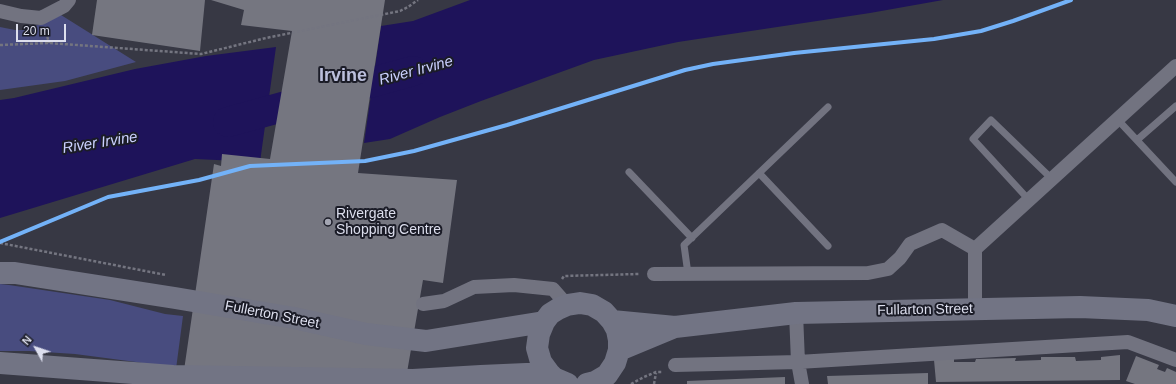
<!DOCTYPE html>
<html>
<head>
<meta charset="utf-8">
<style>
  body { margin:0 }
  #map { position:relative; width:1176px; height:384px; overflow:hidden; background:#373844; font-family:Helvetica,sans-serif }
  canvas { display:block }
  .north { position:absolute; left:16px; top:328px; width:40px; height:40px; -webkit-text-stroke:3px #1b1c27; paint-order:stroke; rotate:310deg; font-size:11px; font-weight:700; line-height:16px; text-align:center; color:#dddfee }
  .north::after { content:''; display:block; margin:auto; width:14px; height:18px; background:#dddfee; clip-path:polygon(50% 0,100% 100%,50% 72%,0 100%) }
  .scale { position:absolute; left:16px; top:24px; width:50px; height:18px; box-sizing:border-box; border:2px solid #dddfee; border-top:0; padding-left:5px; font-size:12px; line-height:14px; white-space:nowrap; color:#dddfee; -webkit-text-stroke:3px #1b1c27; paint-order:stroke }
</style>
</head>
<body>
<div id="map">
<canvas width="1176" height="384"></canvas>
<div class="north">N</div>
<div class="scale">20 m</div>
</div>
<script>
const ctx = document.querySelector('canvas').getContext('2d');
ctx.lineJoin = 'round';
function fillPath(path, color) { ctx.fillStyle = color; ctx.fill(path, 'evenodd'); }
const shape = rows => new Path2D(rows.map(r => 'M' + r).join(''));
function trace(path, color, width, dash) { ctx.strokeStyle = color; ctx.lineWidth = width; ctx.lineCap = dash ? 'butt' : 'round'; ctx.setLineDash(dash || []); ctx.stroke(path); }
function label(font, color, halo, rows, align = 'center') {
  ctx.font = font + ' Helvetica,sans-serif'; ctx.lineWidth = 4; ctx.setLineDash([]); ctx.textBaseline = 'middle'; ctx.strokeStyle = halo; ctx.fillStyle = color; for (const [text, x, y, turn = 0] of rows) {
    ctx.save(); ctx.translate(x, y); ctx.rotate((+turn || 0) * Math.PI / 180); ctx.textAlign = isNaN(turn) ? turn : align; if (halo) ctx.strokeText(text, 0, 0); ctx.fillText(text, 0, 0); ctx.restore();
  }
}
const green = shape([
  [61,15,136,62,65,81,0,90,0,27,15,30,26,30],
  [0,284,9,285,110,300,165,314,183,316,176,369,136,362,75,354,29,351,0,351]
]);
const water = shape([
  [470,0,943,0,870,13,678,42,594,60,481,101,440,117,390,139,364,143,381,26,413,21],
  [276,47,260,162,195,159,0,218,0,100,14,98,135,69,206,56]
]);
const river = shape([
  [228,122,413,71]
]);
const building = shape([
  [97,0,205,0,200,51,92,35],
  [211,0,385,0,358,173,457,180,443,283,423,280,405,384,182,384,214,164,221,166,222,154,270,159,292,31,241,25,244,10],
  [1120,355,1120,380,936,382,934,360,954,358,954,362,975,362,976,359,1016,358,1015,361,1041,360,1041,357,1075,357,1076,361,1101,360,1101,357],
  [1136,356,1159,365,1157,369,1165,372,1167,368,1176,372,1176,384,1135,384,1126,381],
  [928,373,928,384,828,384,827,376],
  [785,377,785,384,687,384,687,381]
]);
const path = shape([
  [46,32,49,43],
  [0,45,49,43,201,54,266,38,400,11,408,7,418,0],
  [0,243,166,275],
  [562,279,564,276,639,274],
  [631,384,644,377,656,372,662,372],
  [654,384,656,373]
]);
const lane = shape([
  [1117,119,1176,182],
  [1137,140,1176,106],
  [629,172,692,238],
  [759,173,828,246],
  [1029,200,973,139,991,120,1052,179],
  [688,274,684,245,828,107]
]);
const street = shape([
  [0,11,21,16,41,18,64,6,69,0],
  [975,249,1176,66],
  [654,274,868,273,888,269,900,258,910,244,942,230,975,249,975,309],
  [423,304,444,301,474,287,514,285,553,289,567,305],
  [796,313,798,362,802,384],
  [675,365,798,362,1128,342,1176,360]
]);
const primary = shape([
  [0,273,15,273,175,298,294,318,366,334,426,341,544,322],
  [612,321,675,327,796,313,1080,307,1148,310,1176,316],
  [619,350,672,328],
  [0,363,173,376,413,380,481,376,549,373],
  [568,384,554,378,549,373,541,362,537,348,539,334,544,322,550,314,558,309,567,305,580,303,592,305,604,312,612,321,617,330,619,340,619,350,615,363,607,375,595,382,587,384]
]);
const cycleway = shape([
  [0,242,108,197,199,180,250,166,365,161,414,151,507,125,685,70,713,64,794,53,934,39,981,31,1013,21,1071,0]
]);
const markers = [
  [328,222,4,"#a3a5b2"]
];
const poiNames = [
  ["Rivergate",336,214],
  ["Shopping Centre",336,230]
];
const streetNames = [
  ["Fullarton Street",925,310,-1],
  ["Fullerton Street",272,315,11]
];
const waterNames = [
  ["River Irvine",416,71,-15],
  ["River Irvine",100,143,-9]
];
const districtNames = [
  ["Irvine",343,76]
];
fillPath(green, '#484c7f');
fillPath(water, '#1e135a');
trace(river, '#1e135a', 30);
fillPath(building, '#757680');
trace(path, '#747580', 2.5, [3, 2]);
trace(lane, '#727380', 7);
trace(street, '#727380', 14);
trace(primary, '#727484', 22);
trace(cycleway, '#73b2f8', 4);
for (const [x, y, r, color] of markers) { const dot = new Path2D(); dot.arc(x, y, r, 0, 2 * Math.PI); ctx.fillStyle = color; ctx.fill(dot); trace(dot, '#1b1c27', 1.5); }
label('14px', '#dddfee', '#1b1c27', poiNames, 'left');
label('14px', '#dddfee', '#1b1c27', streetNames);
label('italic 15px', '#cad0fd', '#1b1c27', waterNames);
label('bold 18px', '#bbbfdc', '#1b1c27', districtNames);
</script>
</body>
</html>
